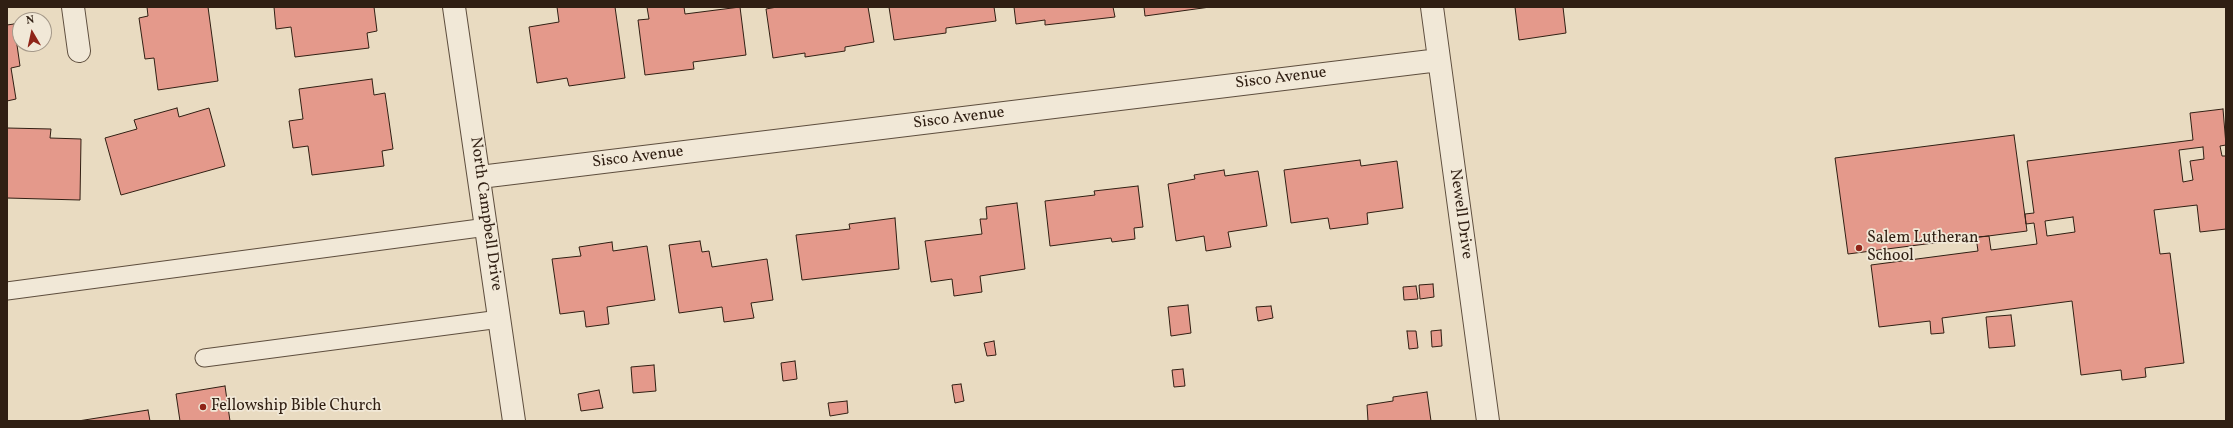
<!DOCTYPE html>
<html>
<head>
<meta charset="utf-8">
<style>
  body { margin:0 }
  #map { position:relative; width:2233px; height:428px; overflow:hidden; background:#e9dbc1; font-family:Vollkorn,serif }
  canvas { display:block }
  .frame { position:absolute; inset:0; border:8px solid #301f13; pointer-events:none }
  .north { position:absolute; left:12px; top:12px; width:40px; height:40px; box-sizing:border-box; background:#f1e8d7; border:1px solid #a49889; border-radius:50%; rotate:351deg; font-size:11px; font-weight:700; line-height:16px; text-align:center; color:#301f13 }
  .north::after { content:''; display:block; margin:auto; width:14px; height:18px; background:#8f2418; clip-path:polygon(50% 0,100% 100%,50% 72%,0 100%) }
</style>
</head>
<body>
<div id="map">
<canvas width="2233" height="428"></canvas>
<div class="frame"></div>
<div class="north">N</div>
</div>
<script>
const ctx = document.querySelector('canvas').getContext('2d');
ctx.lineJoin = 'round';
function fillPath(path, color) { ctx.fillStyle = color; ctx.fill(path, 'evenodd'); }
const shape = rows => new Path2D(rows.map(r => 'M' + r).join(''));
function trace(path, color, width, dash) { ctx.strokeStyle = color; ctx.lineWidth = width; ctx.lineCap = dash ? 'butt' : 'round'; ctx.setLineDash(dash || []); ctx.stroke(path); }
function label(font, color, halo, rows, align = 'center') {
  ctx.font = font + ' Vollkorn,serif'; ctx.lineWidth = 3.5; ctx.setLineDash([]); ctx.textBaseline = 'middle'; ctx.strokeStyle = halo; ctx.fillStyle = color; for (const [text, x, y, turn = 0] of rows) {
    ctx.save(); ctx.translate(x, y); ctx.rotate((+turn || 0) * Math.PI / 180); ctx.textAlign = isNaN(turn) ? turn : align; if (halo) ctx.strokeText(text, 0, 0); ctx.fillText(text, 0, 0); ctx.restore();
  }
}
const building = shape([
  [147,7,208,7,218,81,158,90,154,58,145,59,139,18,148,16,147,7],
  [274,7,374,7,377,31,367,33,369,48,295,57,291,27,276,29,274,7],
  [557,7,615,7,625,78,569,86,567,78,537,83,529,27,559,22,557,7],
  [647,7,684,7,685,14,740,7,746,55,693,62,694,69,645,75,638,20,649,19,647,7],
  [777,7,868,7,874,42,845,47,845,51,805,57,805,53,773,58,766,9,777,7],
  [889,7,994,7,996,21,946,28,946,33,894,40,889,7],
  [1014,7,1113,7,1115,17,1045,25,1045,20,1016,24,1014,7],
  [1144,7,1210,7,1145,16,1144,7],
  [1515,7,1563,7,1566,33,1519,40,1515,7],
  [14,24,20,66,11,68,16,99,7,101,7,25,14,24],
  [372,79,374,95,385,93,393,149,382,151,384,166,312,175,308,146,293,148,289,121,303,119,299,89,372,79],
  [177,108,179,117,209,108,225,166,121,195,105,138,137,129,134,120,177,108],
  [2223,109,2226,145,2220,146,2222,156,2226,156,2226,229,2200,232,2197,205,2154,210,2160,254,2170,253,2184,363,2145,368,2146,377,2122,380,2121,370,2081,375,2072,301,1942,318,1944,333,1931,334,1930,321,1879,327,1871,265,1978,251,1976,237,1989,236,1991,250,2037,244,2034,223,2026,224,2025,214,2034,213,2027,161,2193,140,2190,113,2223,109],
  [2203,147,2204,159,2190,161,2193,180,2183,182,2179,150,2203,147],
  [2073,217,2075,232,2047,236,2045,221,2073,217],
  [7,128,51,129,50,138,81,139,80,200,7,198,7,128],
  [2014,135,2027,231,1848,254,1835,158,2014,135],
  [1360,160,1361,166,1397,161,1403,208,1367,213,1368,224,1330,229,1328,218,1291,223,1284,170,1360,160],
  [1224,170,1225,176,1258,171,1267,226,1228,232,1231,247,1206,251,1204,236,1176,241,1168,184,1195,179,1194,175,1224,170],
  [1138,186,1143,227,1134,228,1135,239,1112,242,1111,238,1050,246,1045,201,1095,195,1094,191,1138,186],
  [1017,203,1025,269,980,276,982,292,954,296,952,279,931,282,925,241,982,234,980,219,987,219,986,207,1017,203],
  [895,218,899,269,802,280,796,235,850,229,849,224,895,218],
  [700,241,702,252,709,251,712,267,767,259,773,300,751,303,754,318,724,322,722,307,679,313,669,245,700,241],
  [612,242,613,251,647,246,655,300,607,307,609,324,586,327,584,311,560,314,552,259,581,256,579,247,612,242],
  [1433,284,1434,297,1420,299,1419,285,1433,284],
  [1416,286,1418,299,1404,300,1403,287,1416,286],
  [1188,305,1191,333,1171,336,1168,307,1188,305],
  [1271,306,1273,318,1258,321,1256,307,1271,306],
  [2011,315,2015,346,1989,348,1986,317,2011,315],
  [1441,330,1442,346,1432,347,1431,331,1441,330],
  [1407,331,1416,331,1418,348,1409,349,1407,331],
  [994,341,996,355,987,356,984,343,994,341],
  [795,361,797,379,783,381,781,363,795,361],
  [654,365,656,391,633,393,631,367,654,365],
  [1183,369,1185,386,1174,387,1172,370,1183,369],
  [961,384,964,401,955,403,952,385,961,384],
  [225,386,230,421,180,421,176,394,225,386],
  [599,390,603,408,581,411,578,394,599,390],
  [1427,392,1431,421,1368,421,1367,405,1393,401,1393,397,1427,392],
  [847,401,848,413,830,416,828,403,847,401],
  [148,410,150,421,78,421,148,410]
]);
const lane = shape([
  [7,291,487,227],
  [204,358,500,319]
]);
const street = shape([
  [73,7,79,51],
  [454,7,514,421],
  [1432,7,1488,421],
  [480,177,1439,60]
]);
const markers = [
  [1859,248,4,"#8f2418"],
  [203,407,4,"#8f2418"]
];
const streetNames = [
  ["Sisco Avenue",1281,79,-7],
  ["Sisco Avenue",959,119,-7],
  ["Sisco Avenue",638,158,-7],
  ["North Campbell Drive",485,214,82],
  ["Newell Drive",1460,214,82]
];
const poiNames = [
  ["Salem Lutheran",1867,239],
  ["School",1867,257],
  ["Fellowship Bible Church",211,407]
];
fillPath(building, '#e4998b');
trace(building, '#301f13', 1);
trace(lane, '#5e4e3e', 19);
trace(street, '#5e4e3e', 24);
trace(lane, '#f1e8d7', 17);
trace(street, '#f1e8d7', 22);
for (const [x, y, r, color] of markers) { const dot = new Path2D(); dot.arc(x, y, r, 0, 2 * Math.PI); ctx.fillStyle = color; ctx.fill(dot); trace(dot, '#f1e8d7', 1.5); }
label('16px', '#301f13', '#f1e8d7', streetNames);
label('16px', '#301f13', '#f1e8d7', poiNames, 'left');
</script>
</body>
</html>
